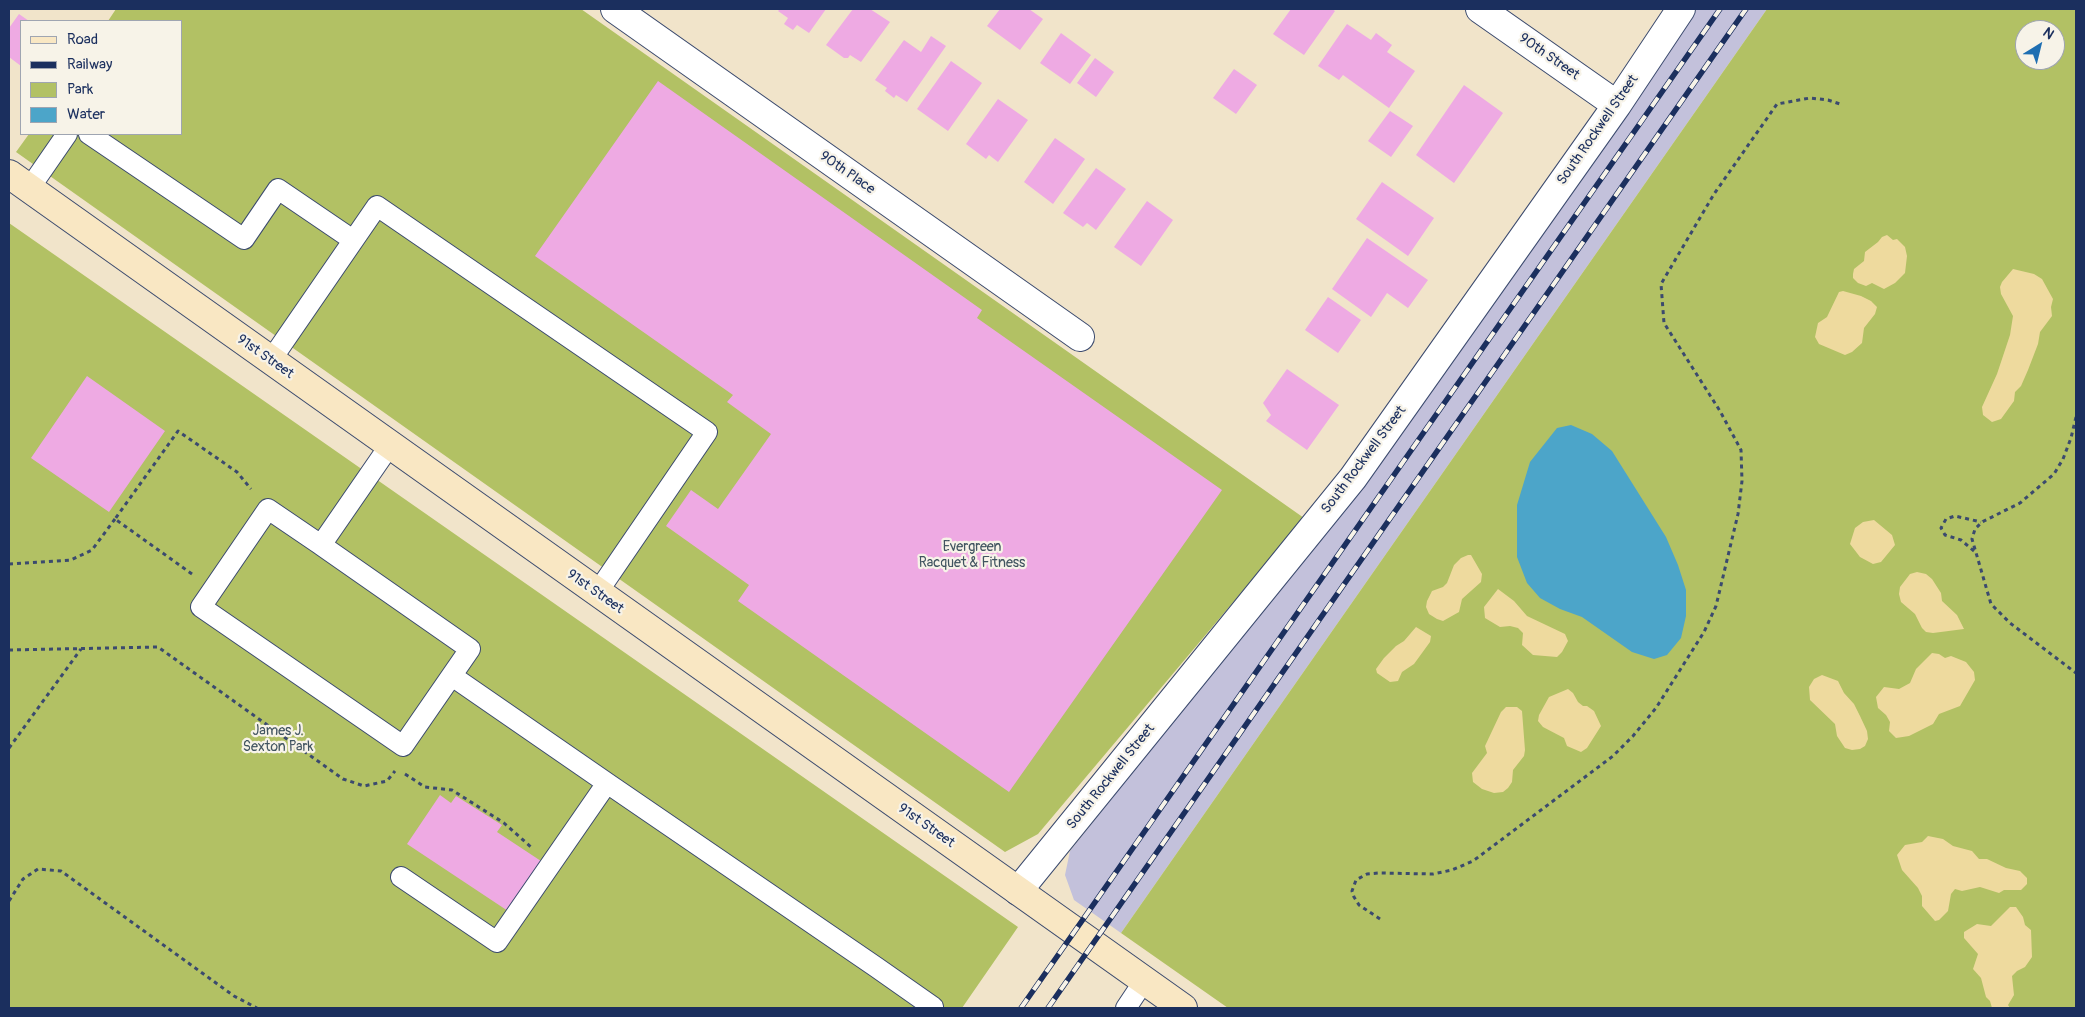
<!DOCTYPE html>
<html>
<head>
<meta charset="utf-8">
<style>
  body { margin:0 }
  #map { position:relative; width:2085px; height:1017px; overflow:hidden; background:#f1e4ca; font-family:Pangolin,sans-serif }
  canvas { display:block }
  .frame { position:absolute; inset:0; border:10px solid #1b2f5e; pointer-events:none }
  .legend { position:absolute; left:20px; top:20px; width:162px; height:115px; box-sizing:border-box; background:#f7f3e8; border:1px solid #9fa5b1; margin:0; padding:6px 9px; list-style:none; font-size:15px; color:#1b2f5e }
  .legend li { display:flex; align-items:center; gap:10px; height:25px }
  .legend b { width:25px; border:1px solid #9fa5b1 }
  .north { position:absolute; left:2015px; top:20px; width:50px; height:50px; box-sizing:border-box; background:#f7f3e8; border:1px solid #9fa5b1; border-radius:50%; rotate:36deg; font-size:14px; font-weight:700; line-height:20px; text-align:center; color:#1b2f5e }
  .north::after { content:''; display:block; margin:auto; width:18px; height:22px; background:#1f6fb2; clip-path:polygon(50% 0,100% 100%,50% 72%,0 100%) }
</style>
</head>
<body>
<div id="map">
<canvas width="2085" height="1017"></canvas>
<div class="frame"></div>
<ul class="legend">
<li><b style="height:6px;background:#f9e7c3"></b>Road</li>
<li><b style="height:6px;background:#1b2f5e"></b>Railway</li>
<li><b style="height:14px;background:#b2c164"></b>Park</li>
<li><b style="height:14px;background:#4ca5c9"></b>Water</li>
</ul>
<div class="north">N</div>
</div>
<script>
const ctx = document.querySelector('canvas').getContext('2d');
ctx.lineJoin = 'round';
function fillPath(path, color) { ctx.fillStyle = color; ctx.fill(path, 'evenodd'); }
const shape = rows => new Path2D(rows.map(r => 'M' + r).join(''));
function trace(path, color, width, dash) { ctx.strokeStyle = color; ctx.lineWidth = width; ctx.lineCap = dash ? 'butt' : 'round'; ctx.setLineDash(dash || []); ctx.stroke(path); }
function label(font, color, halo, rows, align = 'center') {
  ctx.font = font + ' Pangolin,sans-serif'; ctx.lineWidth = 4.5; ctx.setLineDash([]); ctx.textBaseline = 'middle'; ctx.strokeStyle = halo; ctx.fillStyle = color; for (const [text, x, y, turn = 0] of rows) {
    ctx.save(); ctx.translate(x, y); ctx.rotate((+turn || 0) * Math.PI / 180); ctx.textAlign = isNaN(turn) ? turn : align; if (halo) ctx.strokeText(text, 0, 0); ctx.fillText(text, 0, 0); ctx.restore();
  }
}
const industrial = shape([
  [1697,9,1767,9,1121,933,1074,900,1065,875,1070,851,1223,658,1339,518,1502,292]
]);
const green = shape([
  [116,9,581,9,1304,518,1038,834,1005,852,16,152,29,134,181,134,181,21,108,21],
  [1767,9,2076,9,2076,1008,1228,1008,1121,933],
  [2025,30,2055,30,2055,60,2025,60],
  [9,223,1018,927,962,1008,9,1008]
]);
const sand = shape([
  [1887,235,1893,240,1897,239,1905,247,1907,256,1905,273,1895,283,1884,289,1872,283,1866,286,1858,283,1853,278,1853,274,1854,269,1864,261,1865,252,1878,242,1882,237],
  [2013,269,2034,274,2042,279,2053,299,2051,307,2052,316,2040,332,2038,344,2028,370,2021,386,2015,392,2014,401,2001,419,1992,422,1983,415,1982,407,1997,374,2010,335,2013,316,2001,294,2000,287,2002,282],
  [1843,291,1861,296,1871,301,1877,307,1875,314,1864,328,1862,343,1852,352,1845,355,1819,344,1815,337,1818,323,1827,317,1839,292],
  [1874,520,1892,535,1895,545,1881,562,1873,564,1860,557,1850,544,1855,528,1863,522],
  [1468,555,1471,555,1482,574,1481,582,1462,599,1459,612,1443,621,1437,619,1429,614,1426,607,1427,601,1432,591,1443,587,1447,583,1454,565,1461,558],
  [1917,572,1926,574,1932,579,1941,593,1942,601,1957,615,1964,629,1933,633,1926,632,1922,628,1915,614,1901,602,1899,594,1900,587,1910,574],
  [1498,589,1514,601,1527,616,1565,634,1568,641,1562,652,1557,657,1533,655,1522,645,1523,633,1518,628,1510,626,1500,627,1485,618,1484,607],
  [1416,627,1431,636,1430,642,1414,664,1402,672,1398,681,1390,682,1377,673,1376,669,1384,658,1396,646,1404,641],
  [1932,653,1939,654,1945,658,1951,656,1966,662,1974,672,1975,680,1960,706,1939,714,1933,724,1909,736,1896,738,1889,731,1890,722,1886,715,1878,708,1876,697,1884,687,1899,689,1910,683,1916,669],
  [1822,675,1838,681,1844,693,1854,704,1860,716,1867,731,1868,739,1865,746,1860,749,1852,750,1845,748,1837,736,1835,724,1810,700,1809,687,1814,679],
  [1568,689,1573,693,1578,702,1583,706,1587,706,1594,711,1601,726,1587,748,1581,752,1567,746,1564,738,1543,727,1538,721,1539,715,1549,697],
  [1506,707,1517,707,1522,711,1525,750,1524,756,1513,770,1512,782,1508,788,1503,792,1494,793,1482,789,1473,782,1472,773,1487,753,1485,746,1501,712],
  [1928,836,1943,839,1953,846,1972,851,1979,859,1987,859,2006,868,2020,871,2027,878,2027,884,2021,890,2004,890,1999,893,1980,887,1962,891,1955,889,1951,894,1948,911,1939,920,1935,921,1922,906,1922,896,1918,888,1902,870,1897,855,1905,845,1922,842],
  [2010,907,2016,907,2023,917,2025,925,2031,930,2032,957,2025,967,2017,971,2012,976,2014,995,2008,1005,2010,1008,1992,1008,1990,1001,1986,997,1981,978,1973,969,1978,954,1964,938,1964,932,1977,924,1991,926]
]);
const water = shape([
  [1571,425,1592,434,1612,451,1666,537,1678,565,1686,590,1686,616,1681,638,1667,655,1654,659,1632,652,1582,617,1560,609,1540,598,1527,583,1517,557,1517,505,1530,462,1557,428]
]);
const building = shape([
  [780,9,826,9,809,33,797,25,793,30,784,24,788,18,778,11],
  [853,9,870,9,890,22,861,62,850,55,848,58,844,58,826,45],
  [1000,9,1029,9,1043,19,1020,50,987,26],
  [1291,9,1332,9,1335,11,1304,55,1273,34],
  [19,14,29,21,21,21,21,66,9,57,9,28],
  [1347,24,1371,40,1376,33,1392,45,1387,52,1415,71,1389,108,1343,75,1339,80,1318,66],
  [1061,33,1091,55,1070,84,1040,63],
  [931,36,946,46,907,102,896,95,894,98,885,91,887,88,875,80,904,40,921,52],
  [1095,58,1114,72,1096,97,1077,83],
  [951,61,982,83,948,131,917,109],
  [1234,69,1257,85,1236,114,1213,98],
  [658,81,982,310,977,318,1222,490,1009,792,738,601,749,585,666,526,691,490,718,509,771,434,727,402,733,395,535,256],
  [1464,85,1503,113,1454,183,1416,155],
  [998,99,1028,120,998,162,989,155,986,159,966,144],
  [1390,111,1413,126,1391,157,1368,141],
  [1055,138,1085,159,1053,204,1024,182],
  [1096,168,1126,189,1096,230,1087,223,1083,227,1063,213],
  [1382,182,1434,218,1408,256,1356,219],
  [1147,201,1173,220,1141,266,1114,247],
  [1367,238,1428,280,1408,308,1387,293,1371,317,1332,289],
  [1328,297,1361,320,1338,353,1305,330],
  [1287,369,1339,405,1307,450,1266,421,1271,415,1263,403],
  [87,376,165,431,109,512,31,458],
  [440,795,451,803,456,796,502,825,497,832,544,863,511,913,407,844]
]);
const path = shape([
  [2076,417,2071,438,2063,459,2054,474,2020,503,1982,522,1975,529,1972,539,1991,604,2010,623,2076,673],
  [1974,551,1961,540,1945,535,1941,528,1946,519,1955,516,1981,522],
  [9,564,71,560,92,550,115,519],
  [192,574,115,519,178,431,237,472,251,489],
  [9,650,158,647,343,779,364,786,387,781,395,771],
  [9,748,81,649],
  [405,774,425,787,452,790,504,823,531,847],
  [9,901,23,879,38,869,61,871,234,996,257,1008],
  [1380,919,1359,905,1354,897,1352,891,1356,880,1367,874,1379,873,1433,874,1452,870,1473,861,1613,756,1633,736,1656,708,1704,632,1716,606,1738,514,1742,481,1741,450,1720,411,1664,323,1661,284,1714,194,1777,104,1810,98,1828,100,1843,105]
]);
const lane = shape([
  [89,134,244,239,278,189,353,240],
  [29,189,67,134],
  [271,360,377,206,707,432,597,593],
  [321,545,470,649,403,746,201,607,268,509,321,545,390,445],
  [607,783,876,967,933,1007,931,1008],
  [401,877,497,942,607,783,452,676],
  [1126,1008,1144,981]
]);
const street = shape([
  [615,9,1080,337],
  [1480,9,1617,105],
  [1018,891,1353,478,1617,105,1681,9]
]);
const secondary = shape([
  [9,174,1183,1008]
]);
const rail = shape([
  [1021,1008,1720,9],
  [1048,1008,1746,9]
]);
const streetNames = [
  ["90th Street",1549,57,35],
  ["South Rockwell Street",1598,130,-55],
  ["90th Place",847,173,35],
  ["91st Street",265,357,35],
  ["South Rockwell Street",1364,460,-53],
  ["91st Street",595,592,35],
  ["South Rockwell Street",1111,777,-51],
  ["91st Street",926,826,35]
];
const parkNames = [
  ["Evergreen",972,547],
  ["Racquet & Fitness",972,563],
  ["James J.",278,731],
  ["Sexton Park",278,747]
];
fillPath(industrial, '#c3c1db');
fillPath(green, '#b2c164');
fillPath(sand, '#eeda9e');
fillPath(water, '#4ca5c9');
fillPath(building, '#eeaae3');
trace(lane, '#3b4a6e', 22);
trace(street, '#3b4a6e', 30);
trace(secondary, '#3b4a6e', 30);
trace(path, '#3b4a6e', 3, [4, 4]);
trace(lane, '#fff', 20);
trace(street, '#fff', 28);
trace(secondary, '#f9e7c3', 28);
trace(rail, '#1b2f5e', 5.5);
trace(rail, '#f7f3e8', 4, [11]);
label('14px', '#1b2f5e', '#f7f3e8', streetNames);
label('14px', '#415460', '#f7f3e8', parkNames);
</script>
</body>
</html>
